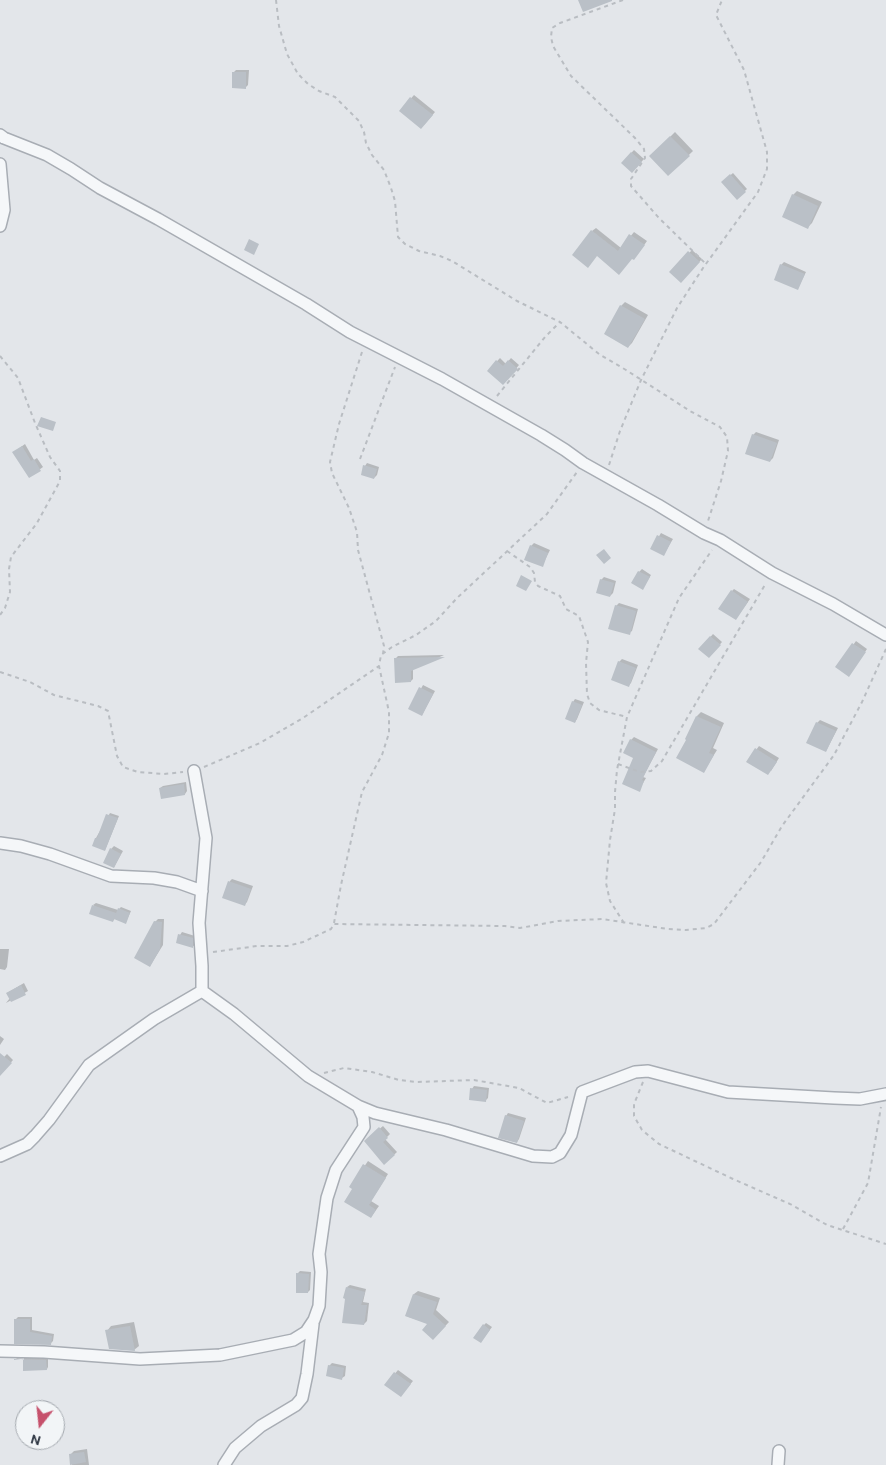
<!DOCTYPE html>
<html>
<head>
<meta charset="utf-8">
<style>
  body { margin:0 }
  #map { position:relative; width:886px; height:1465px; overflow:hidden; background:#e3e6ea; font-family:Overpass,sans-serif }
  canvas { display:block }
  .north { position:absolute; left:15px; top:1400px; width:50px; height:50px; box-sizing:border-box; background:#f2f5f7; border:1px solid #a3a8ae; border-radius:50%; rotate:196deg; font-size:14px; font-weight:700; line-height:20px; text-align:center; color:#2c3541 }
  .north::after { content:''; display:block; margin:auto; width:18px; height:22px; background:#c6516c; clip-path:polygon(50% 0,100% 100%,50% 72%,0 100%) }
</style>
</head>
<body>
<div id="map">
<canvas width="886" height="1465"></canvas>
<div class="north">N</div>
</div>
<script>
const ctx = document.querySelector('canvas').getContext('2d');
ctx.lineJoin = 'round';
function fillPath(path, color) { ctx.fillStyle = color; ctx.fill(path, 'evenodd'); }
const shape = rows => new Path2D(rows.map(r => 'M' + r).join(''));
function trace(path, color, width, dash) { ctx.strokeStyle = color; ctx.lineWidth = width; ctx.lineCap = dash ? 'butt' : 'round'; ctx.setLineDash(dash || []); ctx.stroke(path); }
const shadow = shape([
  [236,70,249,70,248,85,246,87,234,72],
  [414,95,435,112,424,125,400,111],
  [675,132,693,151,668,175,651,156],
  [634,150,644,159,632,172,622,163],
  [733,173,747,189,737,198,723,182],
  [797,191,822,202,812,223,808,227,793,195],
  [596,228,621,248,634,232,647,241,637,255,598,255,592,231],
  [692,250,702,259,681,281,671,272],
  [784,262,806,272,798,288,781,265],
  [625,302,648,315,632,343,628,347,621,306],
  [500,358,506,364,511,358,519,365,503,384,488,371],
  [756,432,779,440,773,458,770,461,753,435],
  [25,444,34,460,37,458,43,467,29,477,14,452],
  [367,463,379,467,377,475,374,478,365,466],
  [661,533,673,539,664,554,652,548],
  [534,543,550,550,542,566,531,546],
  [642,569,651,575,643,588,639,572],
  [604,577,616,581,613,593,610,596,601,580],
  [734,589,750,599,738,616,732,591],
  [619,603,638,609,632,631,629,633,616,606],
  [713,634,722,642,709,657,700,649],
  [856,641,867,649,851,672,837,667],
  [444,655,413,669,413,679,411,681,395,659,398,656],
  [622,659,638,665,631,683,629,685,619,662],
  [423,685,435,691,422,715,410,709],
  [575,699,584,702,577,719,575,722,573,702],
  [701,712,724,723,713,748,717,750,704,771,697,716],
  [820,720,838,728,826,751,817,723],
  [634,737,658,749,643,777,646,778,639,790,631,740],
  [759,746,779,758,771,771,748,761],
  [186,782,187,791,185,794,160,788,163,786],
  [110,813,119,816,105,850,96,838],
  [114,846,123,851,114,867,111,849],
  [232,879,253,886,247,902,244,905,224,897,230,881],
  [96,903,118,910,121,907,131,911,126,922,115,918,113,921,93,905],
  [158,919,164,919,163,945,150,966,155,922],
  [182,932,195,936,195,945,192,947,180,935],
  [0,949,9,949,7,967,5,970,0,969],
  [24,983,28,991,6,1003,10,998,7,993],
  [0,1036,4,1039,0,1045],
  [7,1054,13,1060,0,1075,0,1061],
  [474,1086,489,1088,488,1098,485,1101,472,1089],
  [508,1113,526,1118,519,1139,517,1142,506,1116],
  [383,1126,390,1134,385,1139,397,1152,384,1164,365,1141],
  [368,1161,388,1174,371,1201,379,1206,371,1217,354,1188,351,1186],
  [300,1271,311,1272,310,1290,308,1292,297,1274],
  [350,1285,366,1289,363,1302,369,1303,367,1321,364,1324,347,1287],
  [418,1291,440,1298,436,1310,449,1322,433,1339,429,1324,406,1316,414,1294],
  [18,1317,32,1317,32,1330,54,1334,53,1341,50,1344,15,1343,15,1320],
  [134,1322,139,1346,134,1350,107,1331,111,1326],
  [486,1323,492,1327,483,1339,484,1325],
  [17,1358,48,1358,48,1367,47,1369,24,1370,24,1358,16,1359],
  [332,1363,346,1366,345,1376,342,1378,329,1366],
  [398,1370,413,1381,403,1393,386,1384],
  [87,1449,89,1465,72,1465,70,1455,74,1451]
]);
const building = shape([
  [578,0,612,0,612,1,583,12],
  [232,72,246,72,246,89,232,88],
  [410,97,433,115,421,129,399,111],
  [670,136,690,156,668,176,649,156],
  [631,152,642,162,632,173,621,163],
  [730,174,746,192,737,200,721,182],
  [792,194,818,206,808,229,782,217],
  [591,230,618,251,629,234,645,245,634,260,632,259,619,275,597,256,588,268,572,255],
  [249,239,259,244,254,255,244,250],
  [688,251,700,262,681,283,669,272],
  [780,264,805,274,798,290,774,280],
  [620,305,645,319,628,348,604,334],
  [496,360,503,366,508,360,518,369,503,385,487,371],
  [41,417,56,422,53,431,37,426],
  [752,434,777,443,770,462,745,454],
  [22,446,31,461,34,459,41,471,29,478,12,452],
  [363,465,377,469,374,479,361,475],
  [657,535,671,542,664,556,650,549],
  [530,545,548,553,543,567,524,560],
  [604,549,611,558,604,564,596,555],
  [638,571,650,577,643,590,631,583],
  [521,575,532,581,526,591,516,586],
  [600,579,614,583,610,597,596,593],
  [731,590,748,602,736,620,718,609],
  [615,605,636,611,630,635,608,629],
  [710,636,721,645,709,658,698,649],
  [852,643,866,652,849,677,835,667],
  [445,657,411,671,411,682,395,683,394,658],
  [618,661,636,668,629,687,611,680],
  [419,687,433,694,422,716,408,709],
  [572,701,582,705,575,723,565,719],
  [696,716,721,727,709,753,714,755,704,773,676,758,686,740,685,739],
  [816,722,836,731,826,752,806,743],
  [630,739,656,752,642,780,644,781,640,792,622,784,633,758,623,753],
  [755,748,777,762,768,775,746,762],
  [184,784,185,795,161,799,159,788],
  [106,814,118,818,105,851,92,846,95,838,97,838],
  [110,848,121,854,114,868,103,863],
  [228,881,251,889,245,906,222,898],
  [92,905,116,913,113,922,89,914],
  [118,908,130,913,126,924,114,919],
  [154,921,162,922,160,949,150,967,134,958],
  [178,934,193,938,193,948,176,943],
  [21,985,26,995,11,1002,6,993],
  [0,1053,12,1063,0,1076],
  [470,1088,487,1090,486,1102,469,1100],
  [505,1115,524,1121,517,1143,498,1138],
  [379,1127,388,1138,383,1142,395,1155,384,1165,364,1141],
  [363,1164,386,1178,369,1205,376,1210,371,1218,344,1202,352,1189,349,1187],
  [296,1273,309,1274,308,1293,296,1293],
  [346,1287,365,1292,361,1305,367,1305,364,1325,342,1323,345,1299,343,1298],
  [413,1294,437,1302,433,1314,446,1326,433,1340,422,1330,427,1324,405,1316],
  [14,1319,30,1319,30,1332,52,1336,51,1345,14,1344],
  [483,1324,490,1330,481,1343,473,1338],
  [130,1326,135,1351,109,1349,105,1330],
  [14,1359,46,1360,47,1370,23,1371,23,1359,14,1360],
  [328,1365,344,1368,342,1380,326,1376],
  [394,1372,411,1384,401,1397,384,1385],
  [84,1452,86,1462,70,1465,69,1454]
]);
const path = shape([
  [276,0,279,26,287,54,298,74,308,84,319,91,335,97,359,121,364,132,366,143,372,155,384,170,391,188,395,201,398,237,405,244,419,251,440,256,452,261,517,301,560,322,599,354,626,370,690,411,720,427,727,437,728,451,721,481,708,521],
  [623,0,560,23,552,28,551,37,553,46,571,76,635,138,644,149,645,158,631,179,631,186,659,218,706,264],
  [362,352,339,424,330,462,332,473,349,508,357,532,358,550,384,646,383,654],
  [0,356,18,378,35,423,50,457,60,471,60,481,54,492,37,523,11,557,9,569,10,592,5,608,0,615],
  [497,396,545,337,560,322],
  [360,459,395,367],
  [609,465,620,431,641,380,677,308,703,268,758,192,767,169,767,152,744,70,716,15,722,0],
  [507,551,530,567,534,573,535,582,538,586,560,596,566,609,579,616,588,642,586,663,587,694,590,703,599,710,627,717],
  [0,672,30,682,54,695,98,706,108,711,117,756,123,767,138,772,164,774,183,772],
  [618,764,640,772,651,771,662,761,766,583],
  [204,767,260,743,303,718,379,666],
  [334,923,341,885,362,792,382,755,389,733,389,712,379,666,381,655,392,647,416,635,436,621,457,598,547,514,577,472],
  [624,923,610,901,606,883,610,840,615,809,615,792,617,770,627,717,679,598,712,550],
  [213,952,257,946,287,946,303,942,331,929,334,924,505,926,520,928,558,921,602,919,668,929,686,930,706,928,714,924,761,862,782,826,834,755,862,702,886,649],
  [324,1073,344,1068,372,1072,399,1080,417,1082,474,1080,519,1088,547,1103,568,1097],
  [643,1082,634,1104,634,1116,642,1130,659,1144,733,1179,790,1204,827,1225,886,1244],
  [843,1229,868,1183,881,1107]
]);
const street = shape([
  [0,135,4,138,47,155,71,169,100,188,158,219,306,304,350,332,442,379,541,435,565,450,583,463,658,505,704,533,720,540,772,573,833,604,886,635],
  [0,164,4,210,0,226],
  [0,843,21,846,50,854,111,876,154,878,177,882,202,891],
  [358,1106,375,1113,446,1130,533,1156,552,1157,560,1153,571,1135,582,1092,635,1072,648,1071,728,1092,834,1098,860,1099,886,1094],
  [0,1156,27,1144,35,1136,49,1120,89,1065,154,1019,202,991,202,966,199,923,206,838,194,771],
  [0,1351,44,1352,140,1359,220,1355,293,1340,306,1332,314,1320,319,1306,321,1272,319,1254,327,1198,336,1170,364,1127,363,1117,358,1106,308,1076,234,1014,202,991],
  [224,1465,235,1448,261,1426,296,1405,302,1398,307,1374,313,1324],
  [778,1465,779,1451]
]);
fillPath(shadow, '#0003');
fillPath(building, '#bac0c7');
trace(street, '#a8adb4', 14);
trace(path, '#b9bdc2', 2, [4, 4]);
trace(street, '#f5f7f9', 11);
</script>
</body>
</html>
